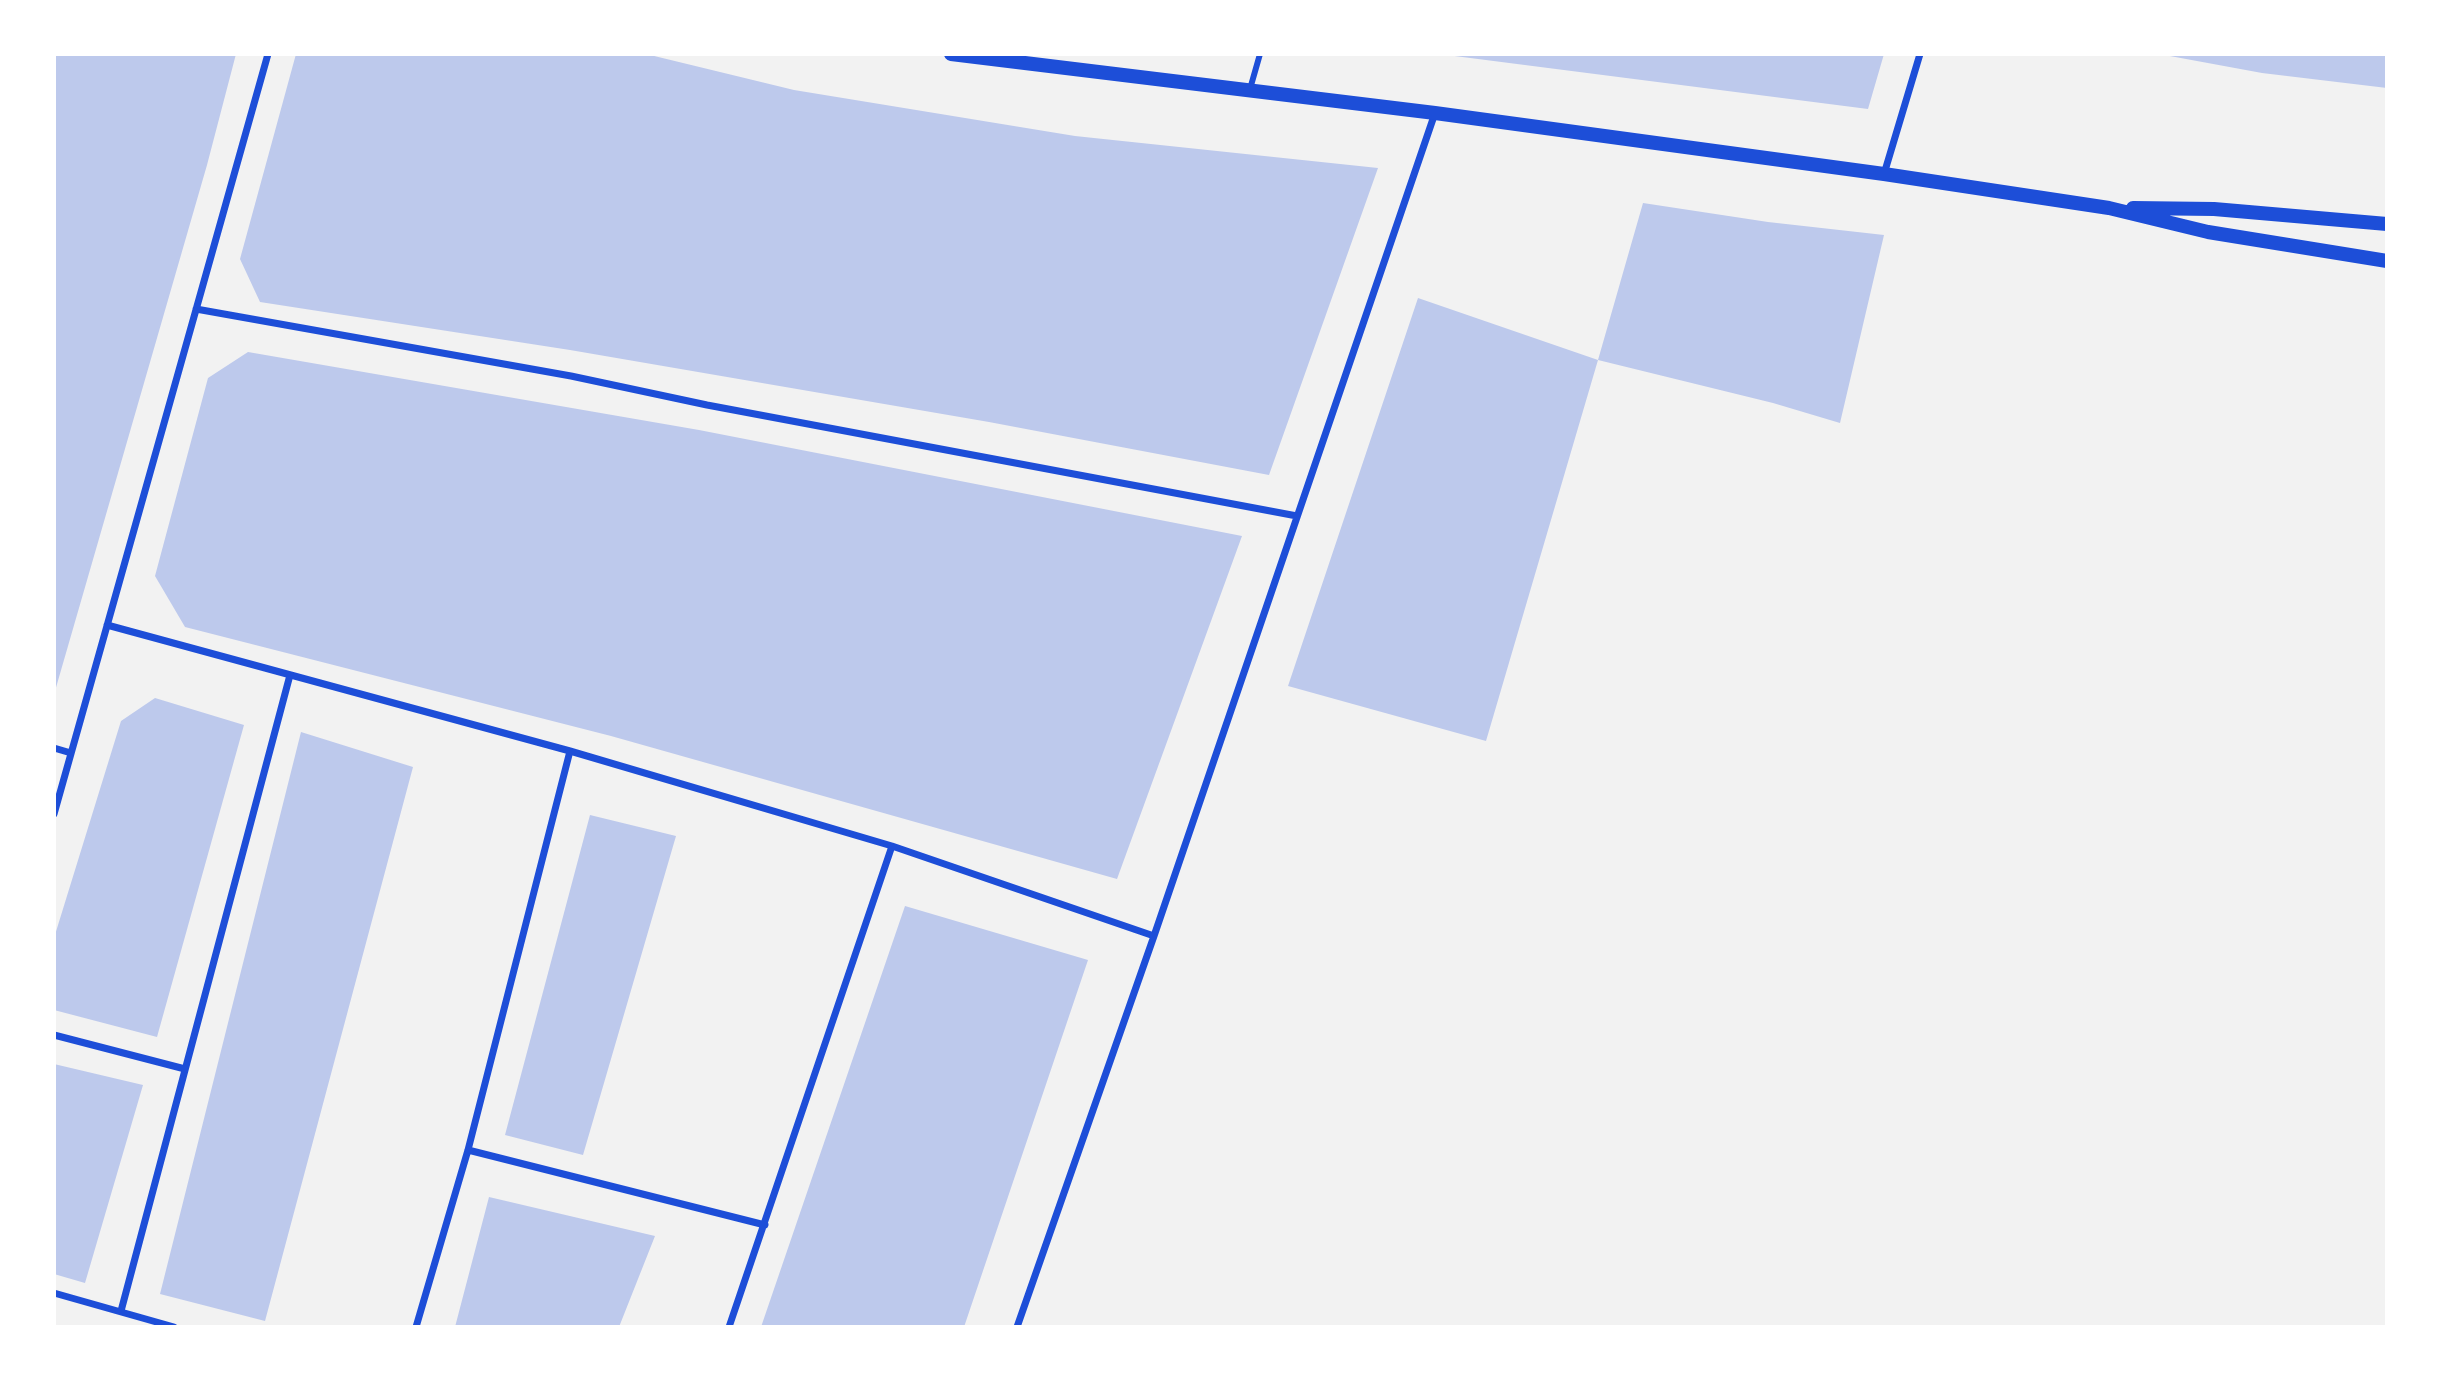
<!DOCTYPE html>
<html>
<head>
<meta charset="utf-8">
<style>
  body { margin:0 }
  #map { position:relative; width:2441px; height:1381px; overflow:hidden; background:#f2f2f2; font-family:Quicksand,sans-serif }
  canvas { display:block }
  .frame { position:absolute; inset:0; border:56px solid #fff; pointer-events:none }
</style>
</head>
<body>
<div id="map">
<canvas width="2441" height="1381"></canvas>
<div class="frame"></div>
</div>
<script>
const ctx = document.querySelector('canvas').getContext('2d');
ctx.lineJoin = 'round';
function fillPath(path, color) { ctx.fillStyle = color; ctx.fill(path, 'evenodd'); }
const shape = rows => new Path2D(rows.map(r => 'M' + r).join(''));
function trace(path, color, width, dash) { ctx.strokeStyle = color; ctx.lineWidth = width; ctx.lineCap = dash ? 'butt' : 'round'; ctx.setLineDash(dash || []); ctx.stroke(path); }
const building = shape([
  [54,54,236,54,207,165,55,691],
  [296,54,646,54,794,90,1075,136,1378,168,1269,475,989,422,570,350,260,302,240,259],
  [1439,54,1884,54,1868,109],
  [2159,54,2387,54,2387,88,2262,73],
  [1643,203,1768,222,1884,235,1840,423,1773,403,1598,360],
  [1418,298,1598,360,1486,741,1288,686],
  [248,352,699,430,1242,536,1117,879,611,736,185,627,155,576,208,378],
  [155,698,244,725,157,1037,54,1010,54,938,121,721],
  [301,732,413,767,265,1321,160,1294],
  [590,815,676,836,583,1155,505,1135],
  [905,906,1088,960,964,1327,761,1327],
  [54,1064,143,1085,85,1283,54,1274],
  [489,1197,655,1236,619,1327,455,1327]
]);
const pedestrian = shape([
  [1250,89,1260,54]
]);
const minor = shape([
  [1884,174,1920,54],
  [196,309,571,376,707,405,1297,516],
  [107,625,570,751,892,846,1154,936],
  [54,748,71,753],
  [54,814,268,54],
  [54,1035,185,1069],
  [468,1150,765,1225],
  [54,1293,174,1327],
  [121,1311,290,675],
  [416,1327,468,1150,570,751],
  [729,1327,892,846],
  [1017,1327,1154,936,1435,113]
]);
const secondary = shape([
  [951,54,1435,113,1884,174,2109,208,2208,232,2387,261],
  [2133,208,2214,209,2387,224]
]);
fillPath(building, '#bdc9ec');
trace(pedestrian, '#1d4ed8', 6);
trace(minor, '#1d4ed8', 7);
trace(secondary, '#1d4ed8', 14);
</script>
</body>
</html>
